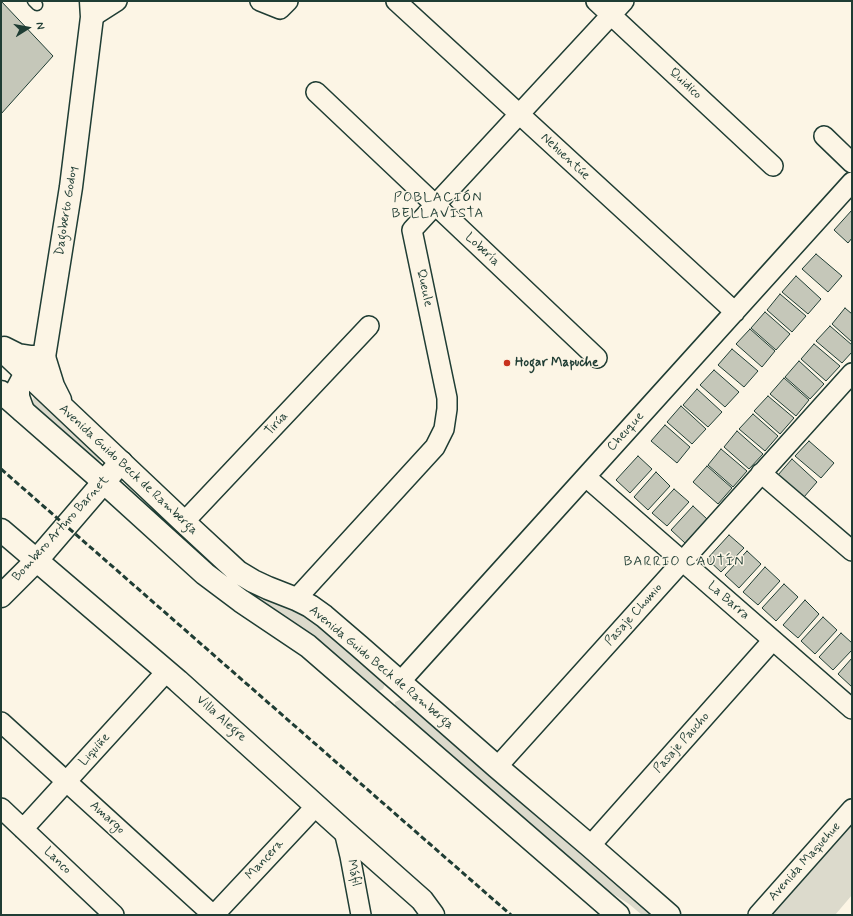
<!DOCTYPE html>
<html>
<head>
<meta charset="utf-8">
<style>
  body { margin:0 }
  #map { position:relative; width:853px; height:916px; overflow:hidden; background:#fcf5e5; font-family:Mynerve,sans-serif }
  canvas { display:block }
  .frame { position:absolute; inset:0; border:2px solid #1f3d34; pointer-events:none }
  .north { position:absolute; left:8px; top:8px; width:40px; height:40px; -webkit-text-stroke:3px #fcf5e5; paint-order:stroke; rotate:79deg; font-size:11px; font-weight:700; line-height:16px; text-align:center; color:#1f3d34 }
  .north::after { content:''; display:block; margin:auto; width:14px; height:18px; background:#1f3d34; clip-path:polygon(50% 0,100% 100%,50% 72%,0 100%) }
</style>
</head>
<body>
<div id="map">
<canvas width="853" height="916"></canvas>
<div class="frame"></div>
<div class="north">N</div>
</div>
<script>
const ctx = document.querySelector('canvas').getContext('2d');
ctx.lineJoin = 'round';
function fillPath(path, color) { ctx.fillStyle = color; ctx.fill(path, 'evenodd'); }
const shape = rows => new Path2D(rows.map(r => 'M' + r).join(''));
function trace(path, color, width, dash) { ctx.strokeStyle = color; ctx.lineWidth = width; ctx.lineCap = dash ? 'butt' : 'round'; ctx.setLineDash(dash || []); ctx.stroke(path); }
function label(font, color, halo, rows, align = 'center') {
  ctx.font = font + ' Mynerve,sans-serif'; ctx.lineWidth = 3; ctx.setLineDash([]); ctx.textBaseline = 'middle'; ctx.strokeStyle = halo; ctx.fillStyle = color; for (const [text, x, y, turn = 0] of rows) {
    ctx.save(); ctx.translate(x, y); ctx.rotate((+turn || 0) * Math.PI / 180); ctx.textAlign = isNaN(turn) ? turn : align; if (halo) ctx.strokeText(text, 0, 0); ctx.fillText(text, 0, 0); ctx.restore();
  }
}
const green = shape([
  [36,393,100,453,99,469,32,405,34,395],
  [225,573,314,619,385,681,385,684,383,689,379,691,376,691,274,610,247,592],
  [402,699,407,701,653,915,642,915,629,904,602,887,395,708,395,702],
  [852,823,852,895,835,915,770,915]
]);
const building = shape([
  [1,1,53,56,1,114,1,1],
  [852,210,852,238,848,243,834,230,852,210],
  [816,254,842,276,828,292,802,269,816,254],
  [796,276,821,299,808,314,782,292,796,276],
  [780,294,806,316,792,332,767,310,780,294],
  [845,308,852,314,852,342,832,324,845,308],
  [765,312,790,334,776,350,751,328,765,312],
  [830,326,852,345,852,352,842,363,816,341,830,326],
  [750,329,775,351,762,367,736,344,750,329],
  [814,344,840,366,826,381,801,359,814,344],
  [732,349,758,371,744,387,718,365,732,349],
  [799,361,824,384,810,399,785,377,799,361],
  [714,370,739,392,725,407,700,385,714,370],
  [784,378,809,400,796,416,770,394,784,378],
  [697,389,722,412,708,427,683,405,697,389],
  [768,396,794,418,780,434,754,411,768,396],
  [681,406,706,429,692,444,667,422,681,406],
  [753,414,778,436,765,451,739,429,753,414],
  [665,425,690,447,677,463,651,441,665,425],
  [737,431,763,454,749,469,724,447,737,431],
  [809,441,834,463,821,478,795,456,809,441],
  [721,449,747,471,733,487,708,465,721,449],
  [638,456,652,469,630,493,616,480,638,456],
  [792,459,817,482,804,497,778,475,792,459],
  [707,466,732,488,718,504,693,482,707,466],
  [656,472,670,486,648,510,634,497,656,472],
  [674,489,689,502,667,526,652,513,674,489],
  [693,506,707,519,685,543,671,530,693,506],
  [729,535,744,548,721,572,707,559,729,535],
  [747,551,761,564,739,588,725,575,747,551],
  [765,567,780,581,758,605,743,592,765,567],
  [784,584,798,597,776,621,762,608,784,584],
  [805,600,819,614,798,638,783,625,805,600],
  [823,617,837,630,815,654,801,641,823,617],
  [841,633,852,643,852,650,833,670,819,657,841,633],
  [852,658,852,687,838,674,852,658]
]);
const lane = shape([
  [33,1,37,5]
]);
const street = shape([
  [260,1,280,9,288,1],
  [396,1,735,312],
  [596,1,773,166],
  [92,17,117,1],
  [316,92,597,358],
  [824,136,852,163],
  [761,473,852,551],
  [586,477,852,709],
  [184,522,369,326],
  [296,599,435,447,444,429,447,409,447,398,412,230,624,1],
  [400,682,852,182],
  [1,722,213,915],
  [497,767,852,373],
  [1,808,114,915],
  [23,829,167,671],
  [344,831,350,856,361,915],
  [590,846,773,640],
  [214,915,316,806],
  [758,915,852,809]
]);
const secondary = shape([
  [23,411,18,397,18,388,26,373,44,357,71,187,92,17,91,1],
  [1,530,178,681,344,831,422,900,433,915],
  [1,596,36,561,121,462]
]);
const primary = shape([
  [4,348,18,355,31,357,44,357,53,386,60,400],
  [1,349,184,522,238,572,253,581,268,588,296,599,310,606,324,616,359,646,497,767,590,846,669,915],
  [1,392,97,476,205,574,241,601,308,646,618,915]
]);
const rail = shape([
  [1,469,511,915]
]);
const markers = [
  [507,363,4,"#c8321e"]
];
const streetNames = [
  ["Quidico",685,84,43],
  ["Nehuentúe",565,157,43],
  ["Dagoberto Godoy",67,211,-81],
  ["Lobería",482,250,43],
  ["Queule",424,288,78],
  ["Tirúa",277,424,-47],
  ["Cheuque",626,432,-48],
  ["Avenida Guido Beck de Ramberga",128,470,43],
  ["Bombero Arturo Barnet",61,529,-48],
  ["La Barra",728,601,41],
  ["Pasaje Chomio",634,615,-48],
  ["Avenida Guido Beck de Ramberga",381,668,40],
  ["Villa Alegre",221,719,42],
  ["Pasaje Paucho",682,743,-48],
  ["Liquiñe",95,750,-48],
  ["Amargo",107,818,42],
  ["Mancera",265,860,-47],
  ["Lanco",57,861,44],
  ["Avenida Maquehue",805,862,-48],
  ["Máfil",353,873,79]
];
const poiNames = [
  ["Hogar Mapuche",515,363]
];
const neighbourhoodNames = [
  ["POBLACIÓN",438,198],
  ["BELLAVISTA",438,214],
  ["BARRIO CAUTÍN",684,562]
];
fillPath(green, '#dcdacc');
fillPath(building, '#c5c7b9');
trace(building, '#1f3d34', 1);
trace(lane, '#1f3d34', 13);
trace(street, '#1f3d34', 22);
trace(secondary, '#1f3d34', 25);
trace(primary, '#1f3d34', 25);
trace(lane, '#fcf5e5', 10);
trace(street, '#fcf5e5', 19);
trace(secondary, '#fcf5e5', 22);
trace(primary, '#fcf5e5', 22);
trace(rail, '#1f3d34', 3, [6, 3]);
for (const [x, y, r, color] of markers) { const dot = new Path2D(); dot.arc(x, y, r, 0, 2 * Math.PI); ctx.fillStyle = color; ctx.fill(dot); trace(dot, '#fcf5e5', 1.5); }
label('13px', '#1f3d34', '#fcf5e5', streetNames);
label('bold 13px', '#1f3d34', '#fcf5e5', poiNames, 'left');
ctx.letterSpacing = '1px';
label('14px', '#1f3d34', '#fcf5e5', neighbourhoodNames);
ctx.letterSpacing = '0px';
</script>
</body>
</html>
